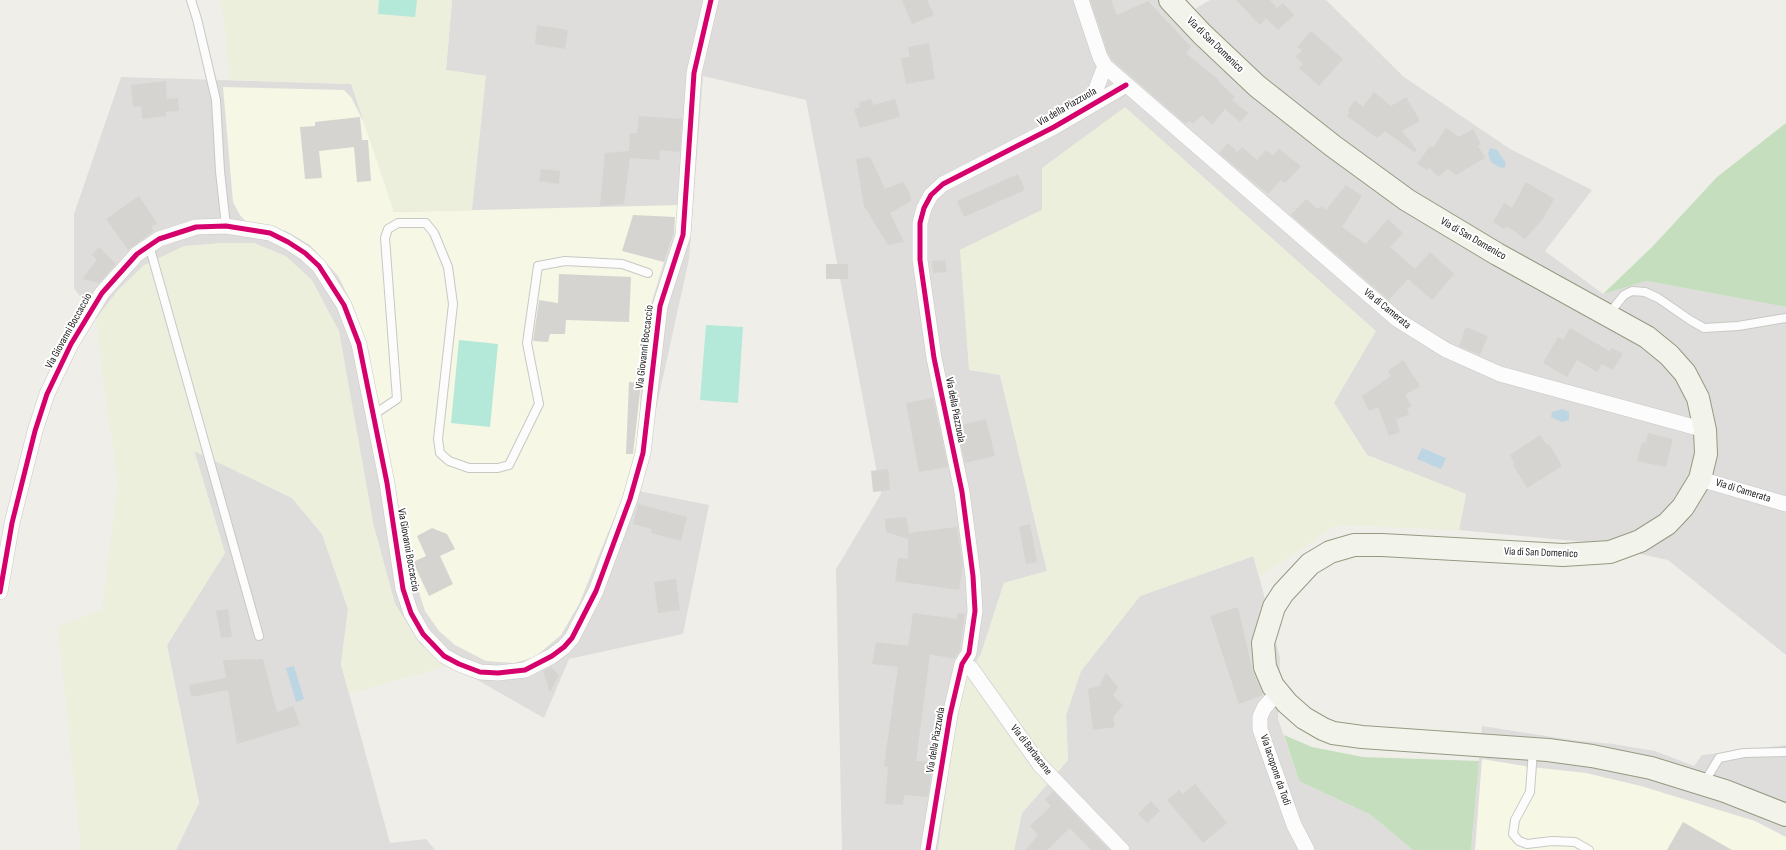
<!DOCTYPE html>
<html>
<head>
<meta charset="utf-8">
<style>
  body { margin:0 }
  canvas { display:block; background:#efeee9 }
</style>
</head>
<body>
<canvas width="1786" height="850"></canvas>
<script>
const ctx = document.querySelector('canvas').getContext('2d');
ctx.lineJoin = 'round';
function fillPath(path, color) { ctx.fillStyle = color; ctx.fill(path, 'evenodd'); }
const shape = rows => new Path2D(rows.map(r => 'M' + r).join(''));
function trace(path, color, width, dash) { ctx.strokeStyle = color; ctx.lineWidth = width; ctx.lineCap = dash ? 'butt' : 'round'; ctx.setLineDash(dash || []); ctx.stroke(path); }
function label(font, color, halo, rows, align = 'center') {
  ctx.font = font + ' "Sofia Sans Condensed",sans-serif'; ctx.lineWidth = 4; ctx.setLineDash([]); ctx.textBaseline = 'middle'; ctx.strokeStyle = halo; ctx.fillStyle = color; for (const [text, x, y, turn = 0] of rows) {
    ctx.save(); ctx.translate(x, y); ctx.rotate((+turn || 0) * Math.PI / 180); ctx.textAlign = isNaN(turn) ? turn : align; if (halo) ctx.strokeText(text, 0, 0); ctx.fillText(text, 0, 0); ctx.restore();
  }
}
const residential = shape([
  [452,0,1187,0,1195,9,1210,0,1326,0,1404,77,1510,149,1592,190,1545,251,1603,294,1647,281,1786,307,1786,655,1668,560,1585,542,1459,530,1466,494,1367,455,1334,403,1042,168,1042,210,960,250,1000,375,1047,571,1004,583,981,654,960,688,938,850,842,850,836,569,881,494,806,100,703,76,689,259,638,491,709,505,683,634,569,659,544,718,474,678,447,666,420,644,395,604,374,527,119,289,96,319,74,288,74,214,121,77,351,84,486,76,446,70],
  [194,450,292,498,322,534,348,609,341,664,390,843,426,839,435,850,176,850,199,803,167,645,225,553],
  [1254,556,1280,658,1278,719,1299,781,1371,815,1413,850,1014,850,1022,813,1068,760,1066,715,1081,671,1140,596],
  [1482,726,1572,740,1613,744,1655,751,1694,766,1702,755,1786,745,1786,850,1471,850]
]);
const education = shape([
  [223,87,344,90,351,97,374,142,394,212,682,205,680,217,664,262,652,301,641,383,638,454,628,484,579,604,561,635,535,657,514,663,486,661,455,645,439,631,425,611,406,552,362,336,354,308,338,276,310,245,286,231,247,223,240,215,233,202],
  [1482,759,1531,767,1586,773,1641,786,1755,821,1786,837,1786,850,1475,850]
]);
const farmland = shape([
  [220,0,452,0,446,70,486,76,472,210,394,212,351,84,229,80,224,17],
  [1125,107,1376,331,1334,403,1367,455,1466,494,1459,530,1337,525,1259,577,1253,556,1140,596,1081,671,1066,715,1068,760,1022,813,1014,850,938,850,960,688,981,654,1004,583,1047,571,1000,375,969,370,960,250,1042,210,1042,168],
  [221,243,254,243,286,256,312,280,339,331,374,527,395,604,420,644,447,666,349,694,341,664,348,609,322,534,292,498,194,451,225,553,167,645,199,803,176,850,81,850,58,627,102,609,118,482,103,379,96,319,119,289,144,265,184,246]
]);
const forest = shape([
  [1786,123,1786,307,1647,281,1603,294,1652,247,1717,177],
  [1284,735,1312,747,1363,757,1479,761,1471,850,1413,850,1371,815,1299,781]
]);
const pitch = shape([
  [379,0,417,0,415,17,378,14],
  [706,325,743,327,738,403,700,400],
  [459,340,498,344,490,427,451,423]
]);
const water = shape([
  [1490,148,1497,150,1506,163,1504,168,1499,167,1491,162,1488,154],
  [1562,409,1569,412,1569,420,1562,422,1551,417,1552,412],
  [1422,448,1446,458,1441,469,1417,459],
  [294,666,304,699,296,702,286,668]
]);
const building = shape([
  [902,0,927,0,934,15,912,24],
  [1090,0,1111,0,1117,15,1148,1,1191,47,1186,53,1219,80,1218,81,1235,97,1232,100,1248,113,1240,122,1225,109,1212,125,1202,115,1193,124,1189,121,1186,124,1112,60,1108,53],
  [1236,0,1270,0,1277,8,1283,3,1294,15,1278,30,1266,18,1260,25],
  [537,25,568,30,565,49,535,44],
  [1311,31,1343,59,1319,86,1299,68,1303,64,1296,57,1302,50,1297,47],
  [929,43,935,79,906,84,901,58,910,57,908,47],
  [166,81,167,99,178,98,179,111,166,112,166,116,142,119,141,106,133,107,131,85],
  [1374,92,1391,106,1406,97,1420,121,1402,131,1417,150,1414,152,1385,131,1377,138,1347,116,1349,113,1348,110,1355,100,1363,107],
  [871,99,873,105,895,99,900,117,860,128,854,109,860,107,859,102],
  [639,116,682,119,680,152,660,150,659,160,630,158,624,204,600,206,605,153,629,151,630,133,637,133],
  [360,117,362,140,368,140,371,181,357,182,354,147,319,151,322,178,305,179,300,127,315,126,315,122],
  [1446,128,1459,137,1473,129,1481,144,1478,146,1485,158,1456,175,1447,169,1439,177,1429,168,1427,170,1417,164,1430,146,1433,148],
  [1228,143,1237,152,1242,147,1257,160,1266,150,1273,155,1279,149,1301,166,1285,183,1281,180,1268,194,1219,153],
  [870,157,885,189,903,182,910,193,911,201,890,213,904,242,888,245,864,206,856,159],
  [541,169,560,171,559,184,539,181],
  [1018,174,1025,190,964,217,957,201],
  [1526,182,1554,199,1543,219,1525,239,1507,226,1504,229,1493,222,1504,203,1512,208],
  [1346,185,1362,196,1342,227,1366,244,1388,219,1403,233,1390,247,1415,269,1430,252,1454,274,1432,300,1408,279,1389,300,1291,215,1306,199,1318,209,1322,206,1326,210],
  [139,196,157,223,151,227,154,231,128,250,106,219],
  [633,215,675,217,674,233,664,262,622,251],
  [99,247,116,264,99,283,82,279,97,260,92,255],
  [945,260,947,272,933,273,932,261],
  [826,264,848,264,848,279,826,279],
  [559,274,631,277,629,322,566,320,565,334,550,334,548,342,533,341,539,300,558,303],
  [1466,327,1488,336,1480,355,1459,346],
  [1570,328,1610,351,1612,348,1623,354,1613,370,1602,364,1597,372,1577,360,1567,377,1543,363,1558,337,1563,340],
  [1403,360,1420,386,1405,395,1412,406,1407,408,1409,415,1396,419,1400,432,1389,436,1378,407,1369,411,1362,396,1391,376,1388,371],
  [629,382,641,383,633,454,626,454],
  [933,398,948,467,919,472,906,403],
  [986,419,995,456,965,463,957,426],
  [1648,433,1673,439,1666,467,1637,461,1642,442,1646,443],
  [1540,435,1547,445,1549,444,1562,466,1527,488,1513,465,1515,464,1510,455],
  [888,469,890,490,873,492,871,471],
  [638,504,687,517,681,541,651,533,652,529,633,524],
  [906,517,909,533,957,527,963,566,959,590,895,581,898,558,908,559,908,539,886,532,885,519],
  [1030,524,1037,562,1026,564,1019,527],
  [432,528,447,534,455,549,440,556,453,584,429,596,413,562,426,556,417,536],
  [676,579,680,610,658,613,654,582],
  [1238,607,1253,672,1263,695,1239,704,1210,616],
  [228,609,232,637,221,638,216,611],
  [913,613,957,619,957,613,965,614,960,650,954,659,930,654,916,761,933,762,928,797,904,795,903,805,885,804,888,767,884,766,898,667,872,664,876,642,908,646],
  [263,659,277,712,293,706,300,725,237,744,228,690,191,697,189,685,226,678,223,660],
  [551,667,559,675,550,692,543,671],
  [1106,673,1118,687,1113,696,1123,705,1113,717,1115,727,1093,730,1088,689,1099,686],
  [1195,784,1227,823,1203,843,1167,800,1179,790,1183,794],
  [1053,791,1109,850,1091,850,1070,828,1047,850,1026,850,1038,835,1030,826,1051,806,1045,800],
  [1151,801,1160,811,1147,823,1138,814],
  [1683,822,1732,850,1667,850]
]);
const service = shape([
  [191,0,197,19,216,100,220,171,226,226],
  [149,245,259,636],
  [1608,315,1624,295,1632,291,1645,292,1658,298,1690,320,1704,328,1738,326,1786,318],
  [373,415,397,399,385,238,388,229,398,223,426,223,434,233,448,267,453,304,438,439,440,453,449,461,469,468,498,468,509,465,539,404,527,343,538,266,565,261,622,264,648,273],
  [1533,750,1530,792,1515,820,1513,834,1519,841,1527,844,1552,841,1575,842,1589,850],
  [1704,783,1719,758,1744,753,1786,752]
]);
const minor = shape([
  [1081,0,1100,57,1105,66,1398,320,1446,350,1500,374,1705,430],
  [1089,107,1105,66],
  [1700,479,1786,504],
  [0,592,12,523,35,431,47,394,71,344,102,293,137,254,159,239,196,227,226,226,270,233,288,242,305,253,319,266,344,305,359,344,387,483,403,589,411,613,423,634,444,656,459,664,480,672,498,673,525,670,552,656,564,647,572,638,596,591,630,499,643,453,660,306,683,235,694,73,711,0],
  [962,664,971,668,1040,765,1122,850],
  [1279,694,1270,701,1264,708,1260,717,1260,729,1294,825,1307,850],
  [928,850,950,715,962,664,969,653,975,611,973,576,962,492,934,358,920,260,920,223,924,208,931,195,943,184,1054,127,1126,85]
]);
const secondary = shape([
  [1170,0,1202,34,1257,86,1333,146,1407,200,1497,254,1647,337,1669,355,1685,373,1698,398,1705,430,1706,454,1700,479,1683,507,1667,524,1640,541,1610,552,1563,555,1382,545,1354,545,1330,552,1310,564,1283,593,1274,607,1263,643,1265,667,1273,686,1287,703,1304,718,1323,729,1333,733,1362,737,1548,750,1592,756,1651,768,1725,791,1786,815]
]);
const cycleway = shape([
  [0,592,12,523,35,431,47,394,71,344,102,293,137,254,159,239,196,227,226,226,270,233,288,242,305,253,319,266,344,305,359,344,387,483,403,589,411,613,423,634,444,656,459,664,480,672,498,673,525,670,552,656,564,647,572,638,596,591,630,499,643,453,660,306,683,235,694,73,711,0],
  [928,850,950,715,962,664,969,653,975,611,973,576,962,492,934,358,920,260,920,223,924,208,931,195,943,184,1054,127,1126,85]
]);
const streetNames = [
  ["Via di San Domenico",1215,45,44],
  ["Via della Piazzuola",1067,107,-30],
  ["Via di San Domenico",1473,239,30],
  ["Via di Camerata",1387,309,39],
  ["Via Giovanni Boccaccio",69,331,-61],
  ["Via Giovanni Boccaccio",645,347,-83],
  ["Via della Piazzuola",955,410,79],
  ["Via di Camerata",1743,491,17],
  ["Via Giovanni Boccaccio",408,550,80],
  ["Via di San Domenico",1541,553,2],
  ["Via della Piazzuola",936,740,-80],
  ["Via di Barbacane",1031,750,52],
  ["Via Iacopone da Todi",1275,770,71]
];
fillPath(residential, '#dedddb');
fillPath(education, '#f6f7e5');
fillPath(farmland, '#ecefdc');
fillPath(forest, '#c5dfbe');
fillPath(pitch, '#b4e8d8');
fillPath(water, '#bcd6e3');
fillPath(building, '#d6d4d0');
trace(service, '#c8c8c5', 10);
trace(minor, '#c8c8c5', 16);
trace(secondary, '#959a80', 24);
trace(service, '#fdfcfc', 8);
trace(minor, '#fdfcfc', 15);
trace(secondary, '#f2f4ec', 22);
trace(cycleway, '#d6006c', 5);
label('11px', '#212121', '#fff', streetNames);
</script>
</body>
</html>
